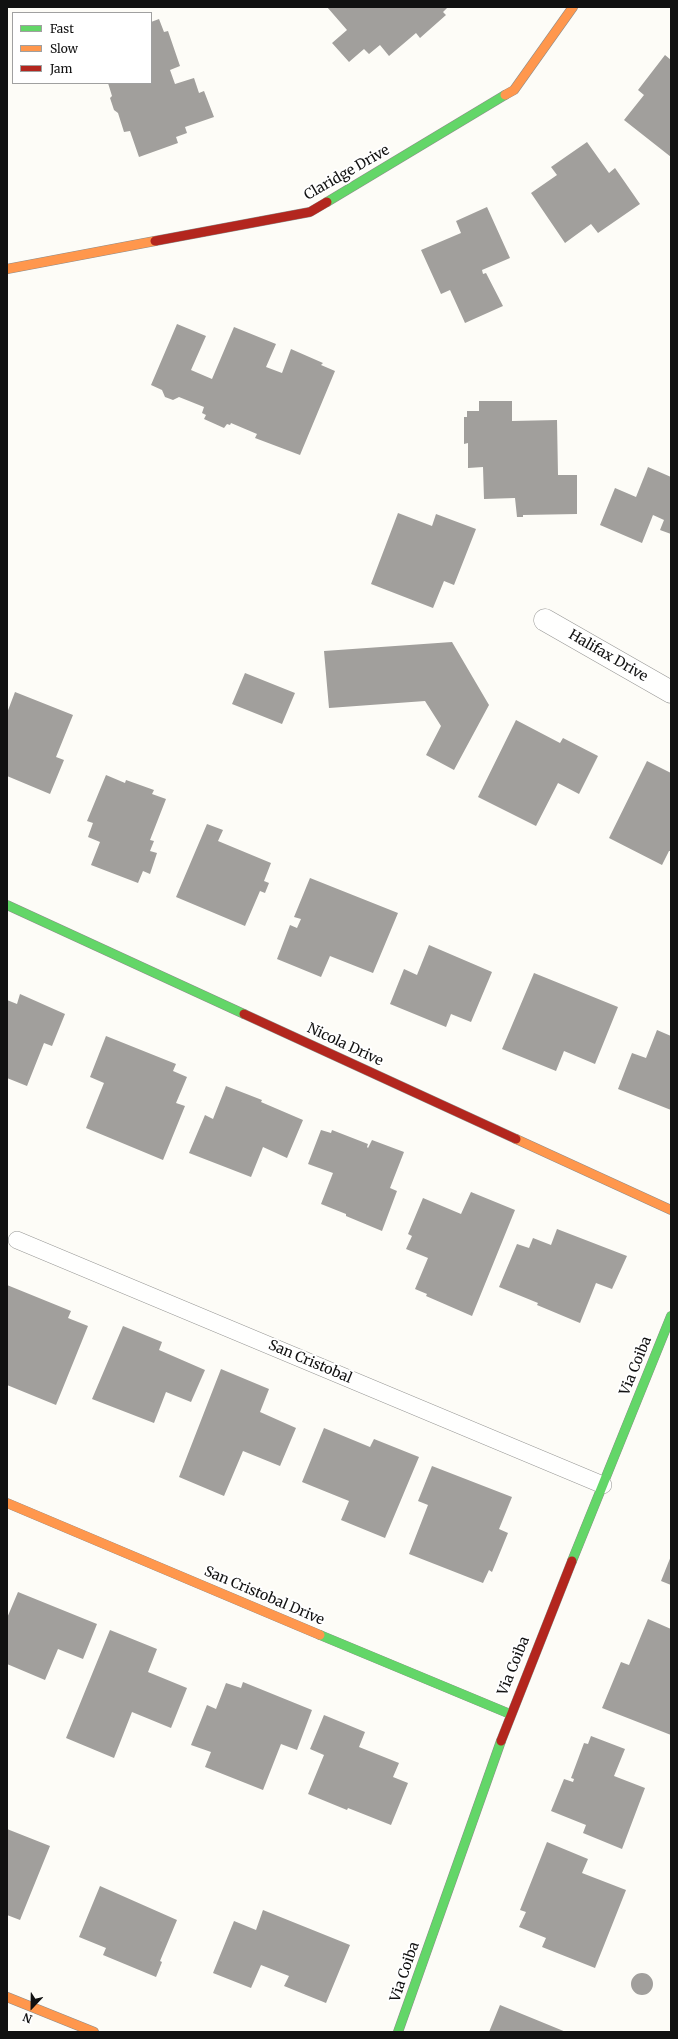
<!DOCTYPE html>
<html>
<head>
<meta charset="utf-8">
<style>
  body { margin:0 }
  #map { position:relative; width:678px; height:2039px; overflow:hidden; background:#fdfcf7; font-family:Merriweather,serif }
  canvas { display:block }
  .frame { position:absolute; inset:0; border:8px solid #111; pointer-events:none }
  .legend { position:absolute; left:12px; top:12px; width:140px; height:72px; box-sizing:border-box; background:#fff; border:1px solid #a0a0a0; margin:0; padding:5px 7px; list-style:none; font-size:12px; color:#111 }
  .legend li { display:flex; align-items:center; gap:8px; height:20px }
  .legend b { width:20px; border:1px solid #a0a0a0 }
  .north { position:absolute; left:12px; top:1987px; width:40px; height:40px; -webkit-text-stroke:3px #fff; paint-order:stroke; rotate:202deg; font-size:11px; font-weight:700; line-height:16px; text-align:center; color:#111 }
  .north::after { content:''; display:block; margin:auto; width:14px; height:18px; background:#111; clip-path:polygon(50% 0,100% 100%,50% 72%,0 100%) }
</style>
</head>
<body>
<div id="map">
<canvas width="678" height="2039"></canvas>
<div class="frame"></div>
<ul class="legend">
<li><b style="height:5px;background:#63d668"></b>Fast</li>
<li><b style="height:5px;background:#ff974d"></b>Slow</li>
<li><b style="height:5px;background:#b3261e"></b>Jam</li>
</ul>
<div class="north">N</div>
</div>
<script>
const ctx = document.querySelector('canvas').getContext('2d');
ctx.lineJoin = 'round';
function fillPath(path, color) { ctx.fillStyle = color; ctx.fill(path, 'evenodd'); }
const shape = rows => new Path2D(rows.map(r => 'M' + r).join(''));
function trace(path, color, width, dash) { ctx.strokeStyle = color; ctx.lineWidth = width; ctx.lineCap = dash ? 'butt' : 'round'; ctx.setLineDash(dash || []); ctx.stroke(path); }
function label(font, color, halo, rows, align = 'center') {
  ctx.font = font + ' Merriweather,serif'; ctx.lineWidth = 4; ctx.setLineDash([]); ctx.textBaseline = 'middle'; ctx.strokeStyle = halo; ctx.fillStyle = color; for (const [text, x, y, turn = 0] of rows) {
    ctx.save(); ctx.translate(x, y); ctx.rotate((+turn || 0) * Math.PI / 180); ctx.textAlign = isNaN(turn) ? turn : align; if (halo) ctx.strokeText(text, 0, 0); ctx.fillText(text, 0, 0); ctx.restore();
  }
}
const building = shape([
  [327,7,448,7,443,12,446,15,420,38,416,33,389,56,380,45,369,54,364,49,349,62,332,43,347,30],
  [159,19,164,32,168,31,180,66,170,70,175,84,194,78,199,93,204,91,214,117,185,127,187,133,176,137,178,143,139,157,130,131,124,132,118,113,114,110,110,98,112,96,108,83,151,83,151,22],
  [665,55,671,60,671,157,624,120,644,95,638,90],
  [587,142,609,173,615,168,640,204,598,233,591,224,565,243,531,193,557,175,551,167],
  [487,207,510,258,482,270,483,274,486,273,503,306,465,323,450,290,441,294,421,250,461,233,456,221],
  [177,324,206,336,191,370,212,379,234,327,276,344,266,367,282,373,291,349,323,363,321,365,335,371,300,455,255,438,257,434,231,423,230,425,227,424,224,428,204,419,206,415,202,413,204,407,179,397,173,400,165,397,162,390,151,385],
  [479,401,512,401,512,421,557,420,558,475,577,475,577,514,523,515,523,517,517,517,515,498,484,499,483,467,468,468,468,443,464,444,464,417,467,417,467,411,479,411],
  [648,467,671,477,671,534,660,530,664,520,653,515,642,543,600,525,615,488,636,497],
  [398,513,432,526,436,514,476,529,454,585,444,581,433,608,371,584],
  [452,642,489,705,454,770,426,755,441,726,425,701,329,708,324,651],
  [245,673,295,693,282,724,232,704],
  [15,692,73,715,56,757,64,760,50,794,7,776,7,713],
  [516,720,560,743,563,738,598,756,579,794,558,783,536,826,478,797],
  [647,761,671,773,671,851,669,851,662,865,609,838],
  [106,775,125,783,126,780,154,790,152,794,166,799,150,840,154,841,150,851,157,853,150,874,143,871,138,883,91,865,100,842,88,837,93,823,87,821],
  [207,824,223,830,218,841,271,863,264,881,269,883,265,893,260,891,245,926,176,897],
  [310,878,398,913,373,973,330,956,321,977,277,959,290,925,297,928,301,919,294,917],
  [429,945,492,972,471,1022,451,1014,446,1027,390,1004,404,969,417,975],
  [534,973,618,1007,595,1064,564,1051,556,1071,502,1049],
  [20,994,65,1014,52,1046,44,1043,27,1086,7,1078,7,1000,17,1004],
  [657,1030,671,1036,671,1110,618,1089,632,1053,646,1058],
  [106,1036,176,1064,173,1071,187,1077,176,1103,185,1106,163,1160,86,1128,104,1083,90,1077],
  [226,1086,262,1100,261,1102,303,1120,287,1158,263,1147,251,1177,189,1153,205,1115,213,1119],
  [321,1130,331,1133,332,1130,368,1144,367,1147,368,1148,372,1140,404,1152,390,1188,397,1191,382,1231,346,1216,346,1214,321,1204,333,1173,308,1164],
  [471,1192,515,1210,472,1316,426,1296,427,1294,415,1289,428,1258,406,1249,412,1236,408,1234,423,1198,461,1214],
  [557,1229,627,1256,612,1289,596,1283,580,1323,537,1305,538,1303,499,1287,517,1244,529,1248,533,1238,551,1245],
  [7,1285,71,1311,68,1318,88,1326,56,1405,7,1385],
  [123,1326,162,1342,159,1350,205,1370,191,1402,166,1392,154,1423,92,1399],
  [221,1369,269,1389,260,1412,296,1428,280,1466,243,1451,224,1496,179,1477],
  [324,1428,370,1447,374,1439,419,1457,385,1538,341,1520,349,1501,302,1482],
  [432,1466,512,1497,499,1529,508,1533,492,1572,489,1570,483,1583,409,1554,428,1505,418,1501],
  [671,1556,671,1585,661,1581],
  [18,1592,97,1624,83,1659,58,1649,45,1680,7,1664,7,1618],
  [648,1619,671,1629,671,1735,602,1708,621,1662,629,1665],
  [110,1630,157,1649,148,1672,187,1688,171,1728,132,1712,114,1758,66,1738],
  [243,1682,312,1710,297,1750,281,1744,263,1790,205,1767,211,1752,191,1745,207,1705,216,1709,226,1683,241,1688],
  [324,1715,365,1732,359,1747,399,1763,393,1777,408,1783,391,1825,348,1808,347,1810,308,1794,324,1755,310,1749],
  [591,1736,625,1749,614,1776,645,1788,622,1849,583,1833,586,1825,551,1811,564,1779,573,1782,574,1779,571,1778,584,1743,588,1744],
  [7,1829,50,1846,20,1920,7,1915],
  [547,1842,588,1859,582,1873,626,1890,595,1968,542,1947,546,1938,519,1927,526,1912,520,1910],
  [100,1886,177,1920,160,1961,162,1962,156,1977,103,1955,106,1948,79,1937],
  [263,1910,350,1945,326,2003,284,1986,289,1976,261,1965,251,1988,213,1973,234,1921,256,1930],
  '631 1984a11 11 0 1 1 22 0a11 11 0 1 1-22 0Z',
  [500,2005,566,2032,489,2032]
]);
const lane = shape([
  [17,1240,603,1485]
]);
const street = shape([
  [545,620,671,692]
]);
const fast = shape([
  [327,202,505,95],
  [7,905,244,1014],
  [572,1561,671,1316],
  [320,1635,510,1714],
  [398,2032,501,1741]
]);
const slow = shape([
  [505,95,514,90,573,7],
  [7,269,155,241],
  [516,1139,671,1210],
  [7,1503,320,1635],
  [7,1997,94,2032]
]);
const jam = shape([
  [155,241,310,212,327,202],
  [244,1014,516,1139],
  [501,1741,572,1561]
]);
const streetNames = [
  ["Claridge Drive",347,173,-30],
  ["Halifax Drive",608,656,30],
  ["Nicola Drive",345,1045,25],
  ["San Cristobal",310,1362,23],
  ["Via Coiba",636,1366,-68],
  ["San Cristobal Drive",264,1596,23],
  ["Via Coiba",514,1666,-68],
  ["Via Coiba",405,1972,-71]
];
fillPath(building, '#a19f9c');
trace(lane, '#979795', 18);
trace(street, '#979795', 23);
trace(fast, '#8e8d8b', 10);
trace(slow, '#8e8d8b', 10);
trace(jam, '#8e8d8b', 10);
trace(lane, '#fffffe', 17);
trace(street, '#fffffe', 22);
trace(fast, '#63d668', 9);
trace(slow, '#ff974d', 9);
trace(jam, '#b3261e', 9);
label('14px', '#111', '#fff', streetNames);
</script>
</body>
</html>
